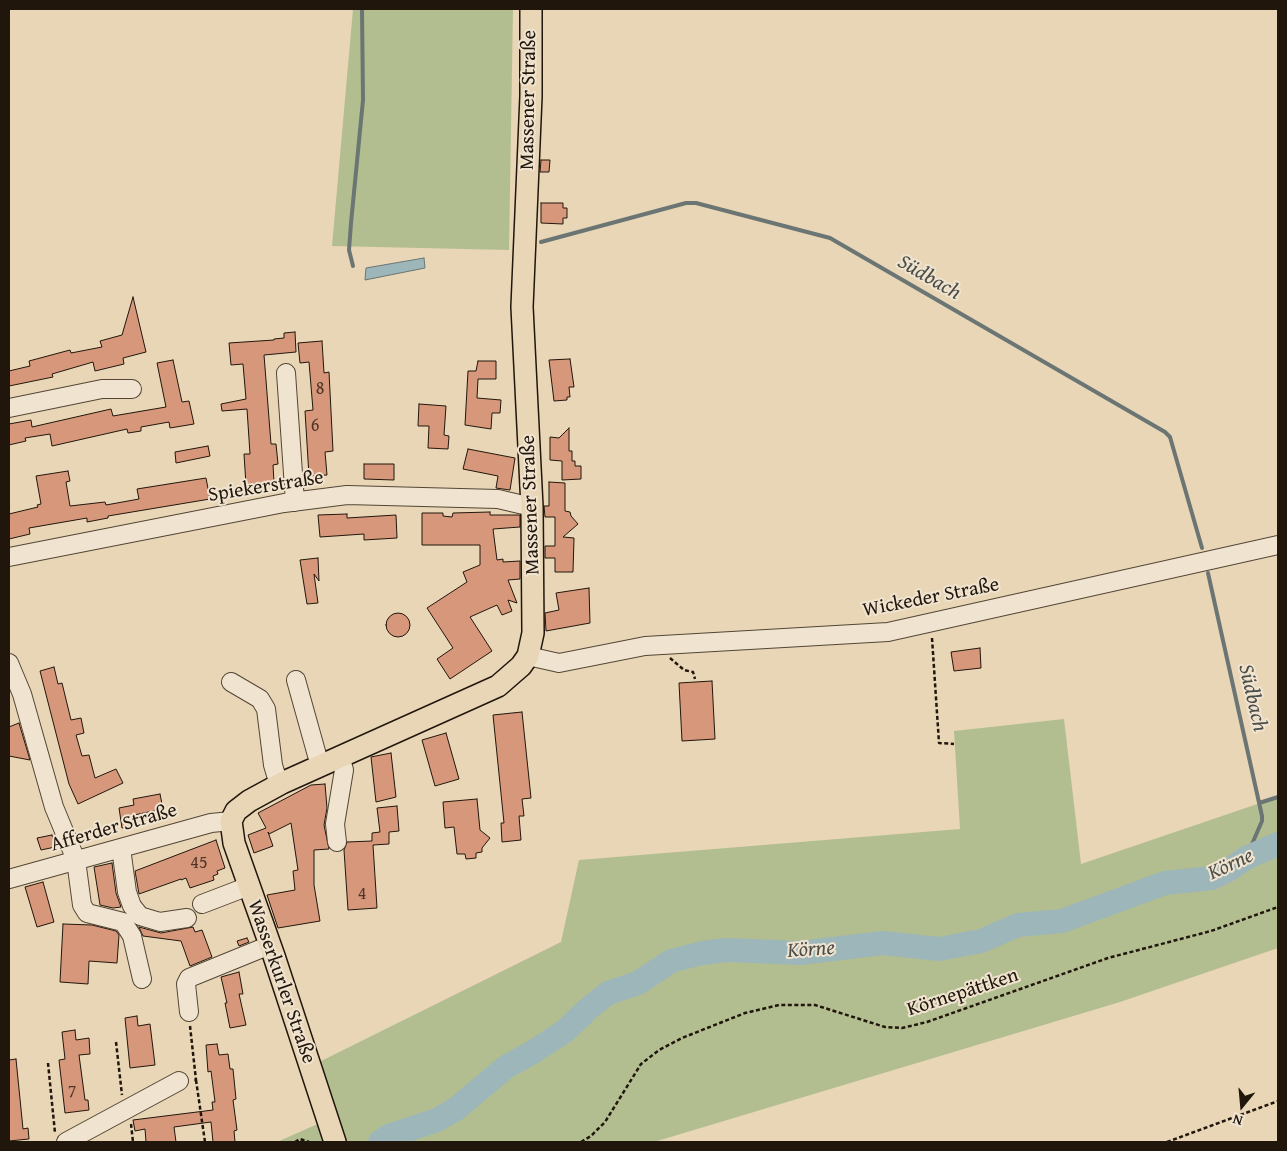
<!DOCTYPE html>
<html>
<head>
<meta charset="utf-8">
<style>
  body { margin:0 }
  #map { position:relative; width:1287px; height:1151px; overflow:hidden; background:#e8d6b6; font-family:"Gentium Book Plus",serif }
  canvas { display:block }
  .frame { position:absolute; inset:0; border:10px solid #21160c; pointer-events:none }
  .north { position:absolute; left:1217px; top:1081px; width:50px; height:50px; -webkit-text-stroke:4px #f0e4d0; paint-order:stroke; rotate:197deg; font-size:14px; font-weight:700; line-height:20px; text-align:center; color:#21160c }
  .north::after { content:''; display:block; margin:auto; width:18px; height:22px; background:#21160c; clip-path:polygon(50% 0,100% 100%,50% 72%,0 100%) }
</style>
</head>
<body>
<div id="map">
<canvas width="1287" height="1151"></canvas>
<div class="frame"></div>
<div class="north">N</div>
</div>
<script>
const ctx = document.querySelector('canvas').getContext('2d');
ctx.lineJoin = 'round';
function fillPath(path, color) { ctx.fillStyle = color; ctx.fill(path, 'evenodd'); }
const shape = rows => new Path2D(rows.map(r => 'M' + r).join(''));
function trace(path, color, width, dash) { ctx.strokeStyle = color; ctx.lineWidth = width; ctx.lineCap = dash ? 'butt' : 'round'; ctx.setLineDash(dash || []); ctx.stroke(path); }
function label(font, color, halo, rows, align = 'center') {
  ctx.font = font + ' "Gentium Book Plus",serif'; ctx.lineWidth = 4; ctx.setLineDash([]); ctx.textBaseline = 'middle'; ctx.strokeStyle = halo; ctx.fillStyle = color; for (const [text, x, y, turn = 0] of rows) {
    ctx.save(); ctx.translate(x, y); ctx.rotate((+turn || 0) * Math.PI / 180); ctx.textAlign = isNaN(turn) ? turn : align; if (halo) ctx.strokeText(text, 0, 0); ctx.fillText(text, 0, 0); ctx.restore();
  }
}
const green = shape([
  [353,9,513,9,509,250,332,246],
  [1064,719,1081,864,1278,797,1278,948,1120,1002,654,1142,342,1142,315,1064,561,942,579,860,960,829,954,731],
  [322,1122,327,1142,277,1142]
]);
const water = shape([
  [424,258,425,268,365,280,366,268,424,258]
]);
const stream = shape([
  [541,242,686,203,696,203,830,238,1165,432,1170,437,1202,548],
  [353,266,349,250,351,223,363,100,362,9],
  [1208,573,1262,816,1262,821,1246,858],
  [1259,803,1278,797]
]);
const river = shape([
  [380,1142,389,1136,437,1120,456,1109,506,1067,533,1052,565,1031,588,1009,608,993,638,983,671,961,702,953,727,950,800,953,883,943,939,949,981,941,1018,925,1062,921,1165,883,1212,878,1232,868,1246,858,1278,844]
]);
const building = shape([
  [541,160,550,160,549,172,540,172,541,160],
  [541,203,563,203,563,208,567,208,567,218,563,218,563,224,541,223,541,203],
  [133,297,146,352,123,358,124,364,95,371,93,362,52,374,53,377,9,386,9,371,30,366,29,361,70,350,71,353,102,347,100,341,122,335,133,297],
  [295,332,296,352,264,355,271,444,276,444,278,464,273,465,274,482,246,485,244,454,250,454,247,409,222,411,221,404,246,399,243,364,231,365,229,343,274,340,274,339,284,338,284,333,295,332],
  [322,341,324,373,329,372,333,451,325,452,327,475,309,476,305,411,313,410,309,362,300,363,298,343,322,341],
  [570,359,574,387,569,387,570,397,567,397,567,400,554,401,549,360,570,359],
  [173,360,182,402,189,401,194,424,170,428,169,422,141,427,141,431,128,433,127,429,52,446,50,434,25,438,26,441,9,445,9,424,31,420,32,427,111,409,113,416,166,407,157,363,173,360],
  [478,361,496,361,496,379,478,379,477,398,501,400,500,413,492,413,491,429,465,425,468,371,476,371,478,361],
  [419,404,446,406,444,435,449,436,448,449,428,448,429,426,418,426,419,404],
  [569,428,569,451,572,451,572,461,575,461,575,466,581,466,581,479,562,480,562,461,550,460,550,437,559,438,569,428],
  [208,446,210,456,176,463,175,452,208,446],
  [468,449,515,458,510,490,496,488,498,476,463,469,468,449],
  [364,464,394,464,394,480,364,479,364,464],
  [68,471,70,481,66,482,70,506,105,502,106,505,139,499,137,489,206,478,210,499,108,516,108,518,87,522,87,518,29,528,30,534,9,539,9,514,38,507,37,505,41,504,36,476,68,471],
  [549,482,565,483,565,511,570,512,571,516,578,524,563,537,574,538,573,572,555,572,555,558,545,558,545,546,555,546,555,517,545,517,544,506,549,506,549,482],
  [490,512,490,515,520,515,520,527,493,529,497,560,503,559,503,562,520,561,520,579,508,580,517,603,508,600,512,611,502,615,497,605,470,617,492,651,450,679,437,659,453,648,427,608,467,582,463,572,480,565,480,545,422,545,422,513,443,513,443,516,452,517,453,513,490,512],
  [347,514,347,518,396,515,397,538,364,540,364,534,320,537,318,515,347,514],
  [318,558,319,581,314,574,318,603,307,604,300,560,318,558],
  [589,588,590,623,546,631,545,613,559,610,556,593,589,588],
  '386 625a12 12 0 1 1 24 0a12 12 0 1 1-24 0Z',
  [980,648,981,668,954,671,951,652,980,648],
  [54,667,58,684,62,683,71,720,81,718,84,733,76,735,82,756,89,755,95,778,116,769,123,783,78,804,69,784,40,671,54,667],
  [712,681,715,739,682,741,679,683,712,681],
  [522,712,531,798,522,799,524,816,519,816,521,840,502,842,501,823,504,823,493,715,522,712],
  [19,723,30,760,9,756,9,727,19,723],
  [446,733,459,779,435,786,422,740,446,733],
  [391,753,396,797,376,802,371,757,391,753],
  [325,784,327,808,324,825,329,849,314,850,314,885,320,921,278,928,267,895,295,890,293,871,298,870,291,823,269,834,268,832,273,846,254,853,248,835,266,828,258,813,311,785,325,784],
  [160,794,163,809,134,815,136,826,122,828,119,808,134,805,133,799,160,794],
  [477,799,480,830,490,838,482,848,482,852,476,853,476,858,466,859,465,854,457,854,454,827,445,828,443,802,477,799],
  [397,806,399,831,389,832,389,844,373,845,377,908,348,910,344,850,347,842,372,841,372,833,380,832,377,808,397,806],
  [52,835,55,847,41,850,37,838,52,835],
  [216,840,225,868,217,871,218,874,213,876,214,880,190,888,186,878,181,880,181,879,139,894,135,871,216,840],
  [112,863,116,893,121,907,113,908,100,905,94,867,112,863],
  [43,882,54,922,37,927,25,887,43,882],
  [63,924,92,925,116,931,119,935,117,963,89,961,88,984,60,982,63,924],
  [139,927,161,933,193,927,195,932,202,930,212,957,190,966,181,941,143,936,139,927],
  [247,938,249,942,239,946,237,941,247,938],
  [239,972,243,994,239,994,246,1025,230,1028,225,1003,227,1003,221,977,239,972],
  [137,1016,138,1026,150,1024,155,1065,130,1068,125,1018,137,1016],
  [75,1030,76,1040,89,1038,90,1054,79,1055,85,1100,88,1100,89,1110,65,1113,59,1060,65,1059,62,1032,75,1030],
  [217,1044,219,1055,228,1054,230,1069,233,1069,236,1099,233,1100,237,1130,234,1131,235,1142,213,1142,211,1122,174,1127,176,1142,146,1142,145,1129,135,1131,133,1120,213,1110,212,1102,215,1102,211,1071,208,1072,206,1045,217,1044],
  [16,1059,23,1129,28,1128,29,1139,9,1141,9,1060,16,1059]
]);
const path = shape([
  [932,638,939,743,954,744],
  [670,658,684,670,693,672,695,679],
  [190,1026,196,1080,193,1080],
  [116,1042,122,1095],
  [48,1063,55,1133],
  [196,1080,205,1142],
  [131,1124,133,1142],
  [295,1142,300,1139,309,1142],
  [581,1142,591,1136,605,1122,641,1064,659,1050,682,1038,745,1013,779,1005,815,1005,885,1027,902,1028,927,1022,1108,958,1211,931,1278,907],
  [1167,1142,1278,1101]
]);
const minor = shape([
  [286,373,295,502],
  [9,408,102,389,132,389],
  [9,557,284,503,347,495,498,499,532,507],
  [528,656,559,663,645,646,888,632,1278,545],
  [9,663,22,694,54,807,76,860,82,905,87,913,123,922,132,936,142,979],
  [296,680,320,766],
  [231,682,260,699,266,709,273,765,279,785],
  [337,842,335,824,344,770,340,756],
  [121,848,127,892,132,906,140,916,160,922,187,918],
  [9,879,211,823,231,821],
  [202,904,249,886],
  [189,1012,186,984,189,978,270,945],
  [66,1142,179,1081]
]);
const major = shape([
  [335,1142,274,956,234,843,231,821,236,811,249,801,282,783,498,686,521,666,528,656,533,633,532,507,522,307,531,96,531,9]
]);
const numberNames = [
  ["8",320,389],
  ["6",315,426],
  ["45",199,863],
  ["4",362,894],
  ["7",72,1092]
];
const streetNames = [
  ["Massener Straße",529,100,-89],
  ["Spiekerstraße",266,487,-9],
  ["Massener Straße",531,505,-92],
  ["Wickeder Straße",931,598,-11],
  ["Afferder Straße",114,828,-16],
  ["Wasserkurler Straße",281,982,71],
  ["Körnepättken",963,993,-18]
];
const waterNames = [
  ["Südbach",929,278,30],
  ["Südbach",1252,698,77],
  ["Körne",1231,865,-25],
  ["Körne",811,950,-4]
];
fillPath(green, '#b3be90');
fillPath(water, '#9cb6b9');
trace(water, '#6b7674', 1);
trace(stream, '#6b7674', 4);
trace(river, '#9cb6b9', 24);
fillPath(building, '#d7977a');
trace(building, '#21160c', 1);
trace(minor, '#534636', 20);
trace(major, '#21160c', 24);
trace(path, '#21160c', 2.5, [4, 2.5]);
trace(minor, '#f0e4d0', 18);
trace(major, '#e8d6b6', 21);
label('18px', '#4e3628', null, numberNames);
label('20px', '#21160c', '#f0e4d0', streetNames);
label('italic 21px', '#4c4e49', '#f0e4d0', waterNames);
</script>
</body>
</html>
